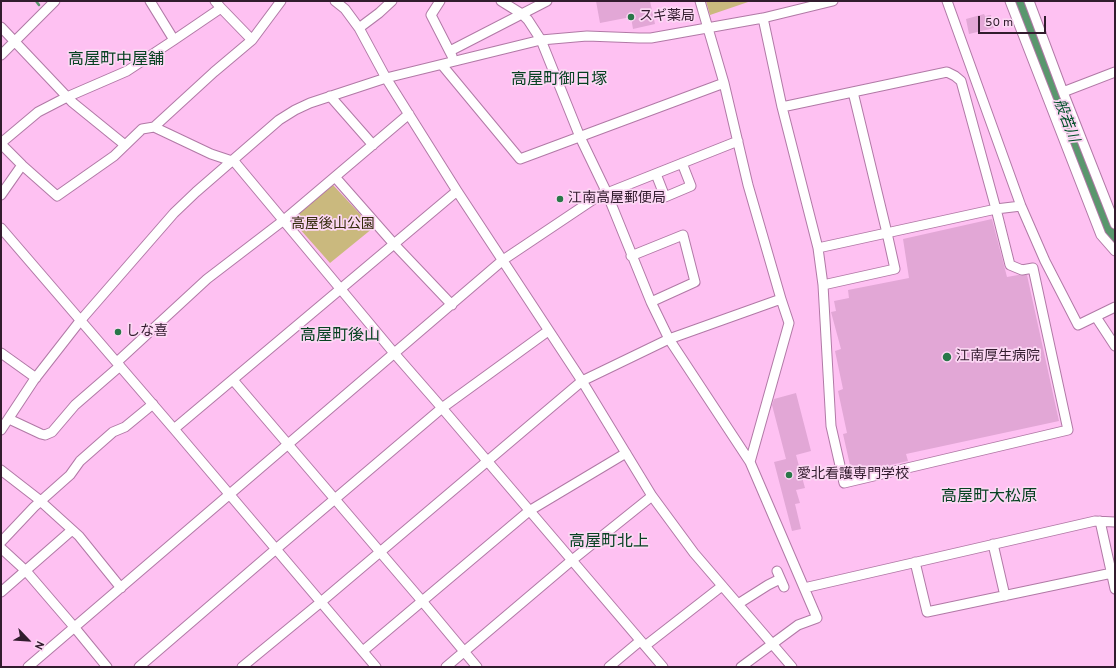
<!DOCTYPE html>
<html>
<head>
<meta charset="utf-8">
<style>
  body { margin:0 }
  #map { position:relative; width:1116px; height:668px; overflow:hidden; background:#fec1f2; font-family:Overpass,sans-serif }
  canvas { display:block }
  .frame { position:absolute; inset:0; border:2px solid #321c2e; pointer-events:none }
  .north { position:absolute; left:8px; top:620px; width:40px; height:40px; -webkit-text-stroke:3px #fcd7f4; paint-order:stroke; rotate:115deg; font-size:11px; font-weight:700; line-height:16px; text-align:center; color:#321c2e }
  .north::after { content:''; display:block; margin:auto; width:14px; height:18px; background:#321c2e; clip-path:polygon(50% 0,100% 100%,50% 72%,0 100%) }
  .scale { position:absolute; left:978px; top:16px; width:68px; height:18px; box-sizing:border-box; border:2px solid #321c2e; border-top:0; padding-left:5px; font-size:12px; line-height:14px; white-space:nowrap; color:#321c2e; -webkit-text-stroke:3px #fcd7f4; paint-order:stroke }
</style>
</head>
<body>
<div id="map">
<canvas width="1116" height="668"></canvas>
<div class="frame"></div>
<div class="north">N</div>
<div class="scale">50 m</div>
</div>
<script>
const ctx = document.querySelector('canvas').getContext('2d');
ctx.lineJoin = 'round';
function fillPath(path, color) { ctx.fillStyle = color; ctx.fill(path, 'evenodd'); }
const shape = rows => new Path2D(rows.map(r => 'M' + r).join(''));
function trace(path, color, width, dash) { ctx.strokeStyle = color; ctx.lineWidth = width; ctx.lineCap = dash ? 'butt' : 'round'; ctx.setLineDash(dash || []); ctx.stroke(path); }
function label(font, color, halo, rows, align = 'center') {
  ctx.font = font + ' Overpass,"Noto Sans JP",sans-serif'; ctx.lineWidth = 3.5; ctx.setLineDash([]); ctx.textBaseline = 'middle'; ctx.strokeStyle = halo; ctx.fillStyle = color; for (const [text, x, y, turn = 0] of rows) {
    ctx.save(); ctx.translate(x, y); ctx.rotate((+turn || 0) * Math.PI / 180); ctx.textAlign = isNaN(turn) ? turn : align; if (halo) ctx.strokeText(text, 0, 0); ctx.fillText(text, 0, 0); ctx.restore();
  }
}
const green = shape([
  [706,1,751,1,710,15],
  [333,185,373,228,330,263,291,219]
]);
const stream = shape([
  [36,1,39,5]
]);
const river = shape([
  [1018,1,1103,220,1115,240]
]);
const building = shape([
  [596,1,650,1,655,24,633,29,631,17,600,23],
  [984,14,985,16,991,15,994,28,969,34,966,19],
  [992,219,1007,277,1018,275,1027,275,1059,421,906,454,908,461,852,474,843,434,847,433,838,391,843,389,835,351,841,349,831,312,836,311,834,301,849,298,848,290,909,278,903,239],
  [796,393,811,451,796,455,805,488,796,490,800,503,795,504,801,529,792,531,774,462,786,459,772,405,774,399]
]);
const minor = shape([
  [150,1,174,40],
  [335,1,345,9,359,28,386,78,457,191,582,381,652,496,694,553,792,667],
  [440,1,431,15,452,56],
  [501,1,522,14,528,20,541,40,580,137,606,191,651,302,669,339,750,462],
  [947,1,1021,206,1045,261,1078,325,1115,307],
  [1010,1,1101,235,1115,251],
  [1029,1,1063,92,1115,224],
  [221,8,252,40],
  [763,18,782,107,818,248,823,285,831,426,844,483,1068,430,1033,268,1022,270,1010,265,996,209,961,81,955,76,947,72,782,107],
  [1,27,72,102,125,145],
  [359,28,379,13,392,1],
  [450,51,547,1],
  [1,55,55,1],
  [442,65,520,159,724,83],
  [1063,92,1115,72],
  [330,96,373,145],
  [154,127,211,154,232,161],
  [1,143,38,112,67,97,127,71,174,40,221,8,215,1],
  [1,144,22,165,57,196,114,156,142,129,154,127,214,72,252,40,281,1],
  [233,160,394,353,442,408,663,667],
  [656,174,665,197,691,186,682,163],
  [335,177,394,244,452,305],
  [607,193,738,141],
  [1,195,22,165],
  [1,228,174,429,376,667],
  [818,248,996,209,1021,206],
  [631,256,683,235,695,282,651,302],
  [823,285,895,269,887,233,853,92],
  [1096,317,1115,346],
  [1,353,36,378],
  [117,362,207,279,284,220,409,114],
  [233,380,422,601,477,667],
  [9,419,41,434,45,435,52,432,75,405,120,366],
  [174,429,457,191],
  [1,430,34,380,80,321,174,213,196,192,279,120,295,110,310,103,386,78,541,40,587,36,639,38,651,38,763,18,833,1],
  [1,470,37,498,79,536,121,588],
  [1100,521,1115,589],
  [1,542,34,507,70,475,80,461,113,432,125,427,153,404],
  [993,544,1005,596],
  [1,548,26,571,75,628,107,667],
  [915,562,927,612,1112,573],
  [777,571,784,587],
  [804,588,1095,521,1115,522],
  [1,592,72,530],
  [738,604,768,585,780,579],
  [645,646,722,586],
  [363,651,529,511,626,453],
  [28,667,503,260,606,191],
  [139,667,276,549,442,408,548,331],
  [242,667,321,602,582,381,669,339,781,299,748,185,724,83,700,1],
  [446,667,571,561,652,496],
  [609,667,640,641],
  [741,667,798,625,817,618,750,462,789,323,781,299]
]);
const markers = [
  [631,17,4,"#287748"],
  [560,199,4,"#287748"],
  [118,332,4,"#287748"],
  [947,357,5,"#287748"],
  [789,475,4,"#287748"]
];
const poiNames = [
  ["スギ薬局",639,17],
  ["江南高屋郵便局",568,199],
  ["しな喜",126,332],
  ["江南厚生病院",956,357],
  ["愛北看護専門学校",797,475]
];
const parkNames = [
  ["高屋後山公園",333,225]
];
const waterNames = [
  ["般若川",1065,121,69]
];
const quarterNames = [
  ["高屋町中屋舗",116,61],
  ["高屋町御日塚",559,81],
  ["高屋町後山",340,337],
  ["高屋町大松原",989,498],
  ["高屋町北上",609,543]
];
fillPath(green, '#cab97e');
trace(stream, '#59976d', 2.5);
trace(river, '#59976d', 16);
fillPath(building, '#e2a7d6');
trace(minor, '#b179a6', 11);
trace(minor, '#fff', 9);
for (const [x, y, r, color] of markers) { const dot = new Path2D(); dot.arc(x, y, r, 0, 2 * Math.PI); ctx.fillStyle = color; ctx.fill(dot); trace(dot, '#fcd7f4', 1.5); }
label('14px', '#321c2e', '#fcd7f4', poiNames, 'left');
label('14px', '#332a0b', '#fcd7f4', parkNames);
label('italic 15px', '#005028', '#fcd7f4', waterNames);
label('16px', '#074222', '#fcd7f4', quarterNames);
</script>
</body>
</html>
